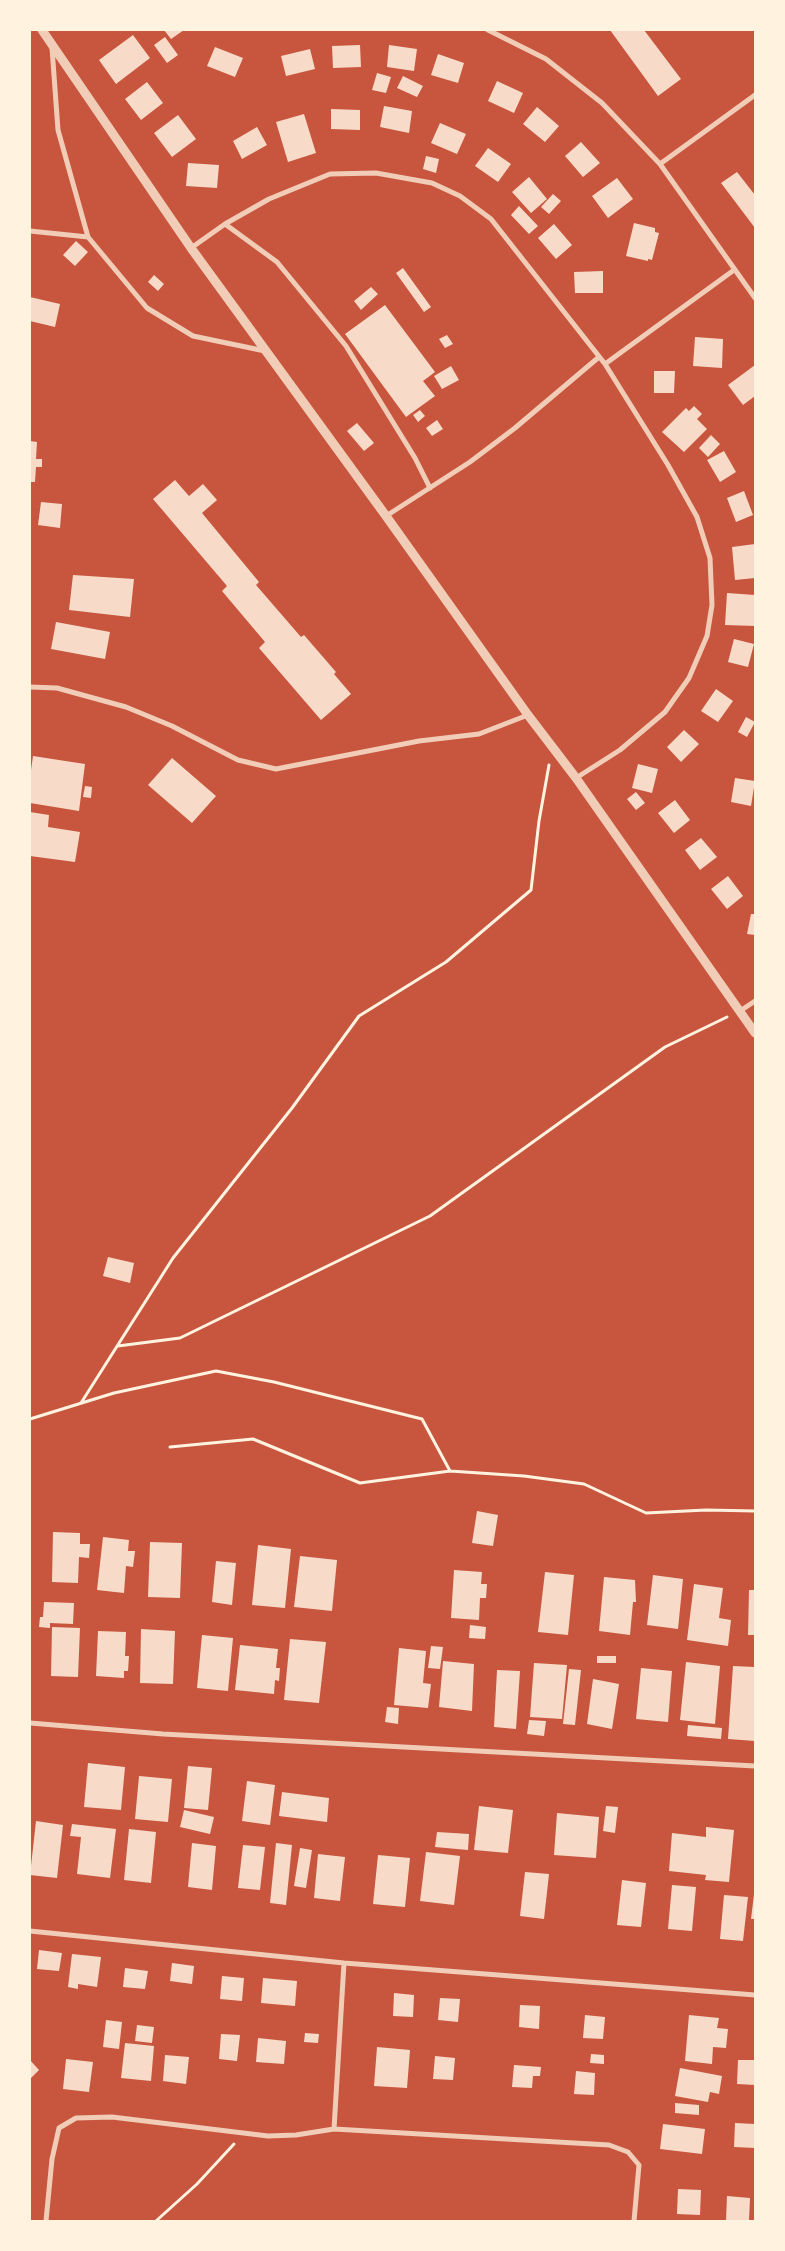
<!DOCTYPE html>
<html>
<head>
<meta charset="utf-8">
<style>
  body { margin:0 }
  #map { position:relative; width:785px; height:2251px; overflow:hidden; background:#c8553d; font-family:"DejaVu Sans",sans-serif }
  canvas { display:block }
  .frame { position:absolute; inset:0; border:31px solid #fff3e0; pointer-events:none }
</style>
</head>
<body>
<div id="map">
<canvas width="785" height="2251"></canvas>
<div class="frame"></div>
</div>
<script>
const ctx = document.querySelector('canvas').getContext('2d');
ctx.lineJoin = 'round';
function fillPath(path, color) { ctx.fillStyle = color; ctx.fill(path, 'evenodd'); }
const shape = rows => new Path2D(rows.map(r => 'M' + r).join(''));
function trace(path, color, width, dash) { ctx.strokeStyle = color; ctx.lineWidth = width; ctx.lineCap = dash ? 'butt' : 'round'; ctx.setLineDash(dash || []); ctx.stroke(path); }
const building = shape([
  [164,30,184,30,171,39],
  [610,30,644,30,681,79,658,96],
  [133,35,150,58,116,84,99,60],
  [165,37,178,55,167,63,154,45],
  [360,45,361,67,333,68,332,46],
  [389,45,417,49,414,71,387,67],
  [215,47,243,58,235,77,207,66],
  [310,49,315,69,286,76,281,56],
  [438,54,464,63,458,83,431,75],
  [377,73,391,77,386,93,372,90],
  [403,76,423,86,417,97,397,88],
  [497,81,523,93,514,113,488,101],
  [147,82,163,103,141,120,125,99],
  [384,106,412,111,409,133,380,127],
  [537,107,559,126,545,142,523,124],
  [331,109,360,110,360,130,331,129],
  [304,114,316,153,288,162,276,122],
  [178,115,196,139,172,157,154,133],
  [440,123,466,134,457,154,431,143],
  [257,127,267,145,242,159,233,141],
  [581,142,600,163,583,177,565,156],
  [488,148,511,164,498,182,475,166],
  [426,156,439,159,436,173,423,169],
  [188,163,219,165,217,188,186,186],
  [737,172,755,195,755,228,721,183],
  [529,177,547,199,531,213,512,192],
  [617,178,633,199,608,218,592,196],
  [553,194,561,201,549,214,541,207],
  [519,206,538,226,529,234,511,215],
  [634,223,655,228,655,232,659,233,652,260,648,259,648,261,626,256],
  [554,224,572,245,556,259,538,238],
  [76,241,88,252,75,266,63,255],
  [403,268,431,307,424,312,396,273],
  [603,271,603,293,575,293,574,272],
  [154,275,164,284,158,291,148,282],
  [371,287,378,294,361,310,354,301],
  [30,297,60,304,55,327,30,321],
  [385,305,435,372,423,381,435,396,406,417,345,334],
  [447,335,453,344,445,348,439,339],
  [695,337,723,339,722,368,693,366],
  [755,365,755,396,743,405,728,385],
  [451,366,459,380,442,389,434,376],
  [654,371,675,371,674,393,654,393],
  [694,406,702,414,697,419,707,429,684,452,662,432,686,408,689,411],
  [420,410,425,416,418,422,413,415],
  [437,420,443,429,432,436,426,428],
  [357,423,374,443,364,451,347,431],
  [711,435,720,444,708,457,699,448],
  [30,441,37,442,36,459,42,459,42,467,36,467,35,482,30,482],
  [724,451,736,472,720,482,707,460],
  [175,480,189,496,203,484,217,500,202,513,259,582,256,585,301,637,304,635,336,672,334,674,351,694,321,720,259,648,265,642,222,591,227,586,153,499],
  [744,491,753,515,736,522,727,498],
  [41,502,62,504,60,528,38,525],
  [755,544,755,578,735,580,732,547],
  [73,575,134,579,130,617,69,610],
  [727,593,755,595,755,626,725,625],
  [56,622,110,632,105,659,51,649],
  [734,639,754,644,748,667,728,662],
  [716,689,733,701,718,722,701,711],
  [746,717,755,722,747,737,738,732],
  [684,730,699,744,681,762,667,747],
  [33,756,85,764,79,811,30,803,30,777],
  [172,758,216,796,192,823,148,785],
  [638,764,658,769,652,793,632,788],
  [735,778,755,781,751,806,731,802],
  [85,786,92,787,91,798,83,797],
  [636,792,645,803,636,810,627,799],
  [675,800,690,820,674,833,658,813],
  [30,812,49,815,48,827,80,832,75,862,30,856],
  [701,838,717,857,700,870,685,850],
  [728,876,743,896,727,909,711,889],
  [751,914,755,914,755,935,747,934],
  [108,1257,134,1263,130,1283,103,1276],
  [477,1511,498,1515,493,1546,472,1543],
  [53,1532,80,1533,80,1544,90,1544,89,1558,79,1557,78,1583,52,1582],
  [103,1537,129,1540,128,1551,135,1551,133,1567,126,1566,124,1593,97,1590],
  [150,1542,182,1543,180,1598,148,1597],
  [258,1545,291,1549,285,1608,252,1605],
  [300,1556,337,1560,332,1611,294,1607],
  [216,1561,236,1563,232,1605,212,1602],
  [454,1570,482,1572,481,1584,487,1584,486,1598,480,1598,479,1620,451,1618],
  [545,1572,574,1575,568,1635,538,1632],
  [653,1575,683,1579,678,1629,647,1625],
  [604,1577,635,1580,636,1602,633,1602,630,1635,599,1631],
  [694,1584,723,1588,719,1618,731,1620,728,1646,687,1640],
  [749,1590,755,1590,755,1635,748,1635],
  [44,1602,74,1603,73,1624,50,1623,50,1628,39,1627,40,1617,43,1617],
  [470,1625,486,1627,485,1639,469,1638],
  [52,1627,80,1628,78,1677,51,1676],
  [141,1629,175,1631,173,1684,140,1683],
  [98,1631,126,1632,125,1656,129,1656,128,1671,124,1671,124,1678,96,1676],
  [202,1635,233,1638,228,1691,197,1688],
  [290,1639,326,1642,319,1703,284,1700],
  [240,1645,278,1649,276,1668,280,1668,279,1681,275,1680,274,1694,235,1690],
  [431,1646,443,1647,440,1669,428,1668],
  [399,1648,426,1651,423,1683,431,1684,428,1708,394,1705],
  [597,1656,616,1656,616,1663,597,1663],
  [443,1661,474,1664,472,1711,439,1707],
  [686,1662,720,1666,715,1724,680,1720],
  [534,1663,567,1665,562,1719,530,1717],
  [733,1666,755,1667,755,1741,728,1739],
  [641,1668,672,1671,668,1722,636,1719],
  [569,1669,581,1670,575,1725,563,1724],
  [497,1670,520,1671,516,1729,494,1727],
  [593,1679,619,1684,612,1729,587,1724],
  [387,1707,399,1708,398,1724,385,1722],
  [529,1720,546,1721,544,1736,527,1734],
  [688,1725,722,1728,721,1739,687,1736],
  [88,1763,125,1767,121,1810,84,1807],
  [188,1766,212,1768,208,1810,184,1808],
  [139,1776,172,1779,168,1822,135,1819],
  [247,1781,275,1785,270,1825,242,1821],
  [282,1792,329,1798,327,1822,279,1816],
  [479,1806,513,1810,508,1853,474,1850],
  [606,1806,618,1807,615,1833,603,1831],
  [184,1810,214,1817,210,1834,180,1827],
  [557,1813,599,1817,596,1858,554,1855],
  [36,1821,63,1825,57,1878,30,1875],
  [72,1824,116,1829,110,1878,77,1874,81,1837,70,1836],
  [706,1827,734,1830,729,1882,705,1880,706,1875,669,1871,672,1833,706,1837],
  [129,1829,156,1832,151,1883,124,1880],
  [437,1832,469,1834,468,1850,435,1847],
  [192,1843,216,1846,212,1890,188,1887],
  [276,1843,292,1845,286,1905,270,1903],
  [243,1845,265,1847,260,1890,238,1888],
  [300,1848,312,1850,306,1888,294,1886],
  [426,1852,460,1856,454,1905,420,1901],
  [318,1854,345,1857,340,1901,314,1898],
  [378,1855,410,1858,405,1907,373,1904],
  [525,1872,549,1874,544,1919,520,1916],
  [622,1880,646,1883,641,1927,617,1925],
  [672,1885,696,1887,692,1931,668,1929],
  [754,1894,755,1894,755,1919,751,1919],
  [724,1895,748,1897,743,1941,720,1939],
  [39,1950,62,1953,59,1971,37,1969],
  [72,1954,101,1957,97,1987,78,1984,78,1989,68,1987],
  [172,1963,194,1966,192,1984,170,1981],
  [125,1968,148,1971,145,1989,123,1987],
  [222,1976,244,1978,242,2001,220,1999],
  [263,1978,297,1981,295,2006,261,2003],
  [394,1993,414,1995,413,2017,393,2016],
  [440,1998,460,1999,458,2022,438,2020],
  [520,2005,540,2006,539,2029,519,2027],
  [585,2015,605,2017,603,2039,583,2038],
  [689,2015,719,2018,717,2028,728,2029,726,2048,713,2047,712,2064,685,2061],
  [106,2020,122,2022,119,2049,103,2047],
  [137,2025,154,2027,152,2043,135,2041],
  [305,2033,319,2034,318,2043,304,2042],
  [221,2034,240,2035,237,2061,219,2059],
  [258,2038,286,2041,284,2064,256,2062],
  [125,2043,154,2046,151,2081,121,2078],
  [377,2047,410,2050,407,2088,374,2086],
  [591,2054,604,2055,604,2064,590,2063],
  [165,2055,189,2057,186,2084,163,2081],
  [435,2056,455,2058,453,2080,433,2079],
  [66,2059,93,2062,89,2092,63,2089],
  [30,2060,39,2070,30,2079],
  [738,2060,755,2060,755,2085,737,2084],
  [514,2065,541,2067,540,2076,533,2076,532,2088,512,2087],
  [680,2068,722,2076,719,2094,710,2092,708,2102,675,2096],
  [576,2071,595,2073,594,2095,574,2094],
  [675,2103,699,2105,699,2115,675,2113],
  [735,2123,755,2124,755,2148,734,2147],
  [663,2124,705,2129,702,2154,660,2149],
  [678,2189,701,2190,700,2215,677,2214],
  [727,2196,750,2198,749,2221,726,2221]
]);
const path = shape([
  [118,1346,180,1338,430,1216,665,1047,727,1017],
  [81,1403,173,1258,292,1108,359,1016,446,962,531,890,539,821,549,765],
  [30,1419,114,1393,216,1371,274,1382,422,1419,450,1471],
  [170,1447,253,1439,360,1483,450,1471,524,1476,584,1484,646,1513,706,1510,755,1511],
  [156,2221,197,2184,234,2144]
]);
const minor = shape([
  [488,30,546,59,602,103,660,164,755,298],
  [52,48,58,130,88,237,147,308,193,336,265,351],
  [660,164,755,95],
  [225,224,277,262,346,346,415,458,430,488],
  [30,231,88,237],
  [191,248,225,224,269,199,330,174,376,173,432,183,460,196,491,219,605,364,668,465,697,517,710,558,712,605,707,636,689,678,665,712,620,750,576,778],
  [605,364,734,270],
  [386,516,470,462,515,428,599,357],
  [30,687,57,688,126,707,172,726,238,760,276,769,419,741,479,734,528,715],
  [740,1011,755,1001],
  [30,1723,163,1734,755,1766],
  [30,1931,344,1963,755,1995],
  [334,2129,609,2145,628,2152,639,2165,634,2221],
  [46,2221,52,2159,59,2128,76,2118,112,2117,268,2136,296,2135,334,2129,344,1963]
]);
const tertiary = shape([
  [42,30,191,248,386,516,528,715,576,778,755,1033]
]);
fillPath(building, '#f7dbc8');
trace(path, '#fff3e0', 3);
trace(minor, '#f1ccb7', 5);
trace(tertiary, '#f1ccb7', 9);
</script>
</body>
</html>
